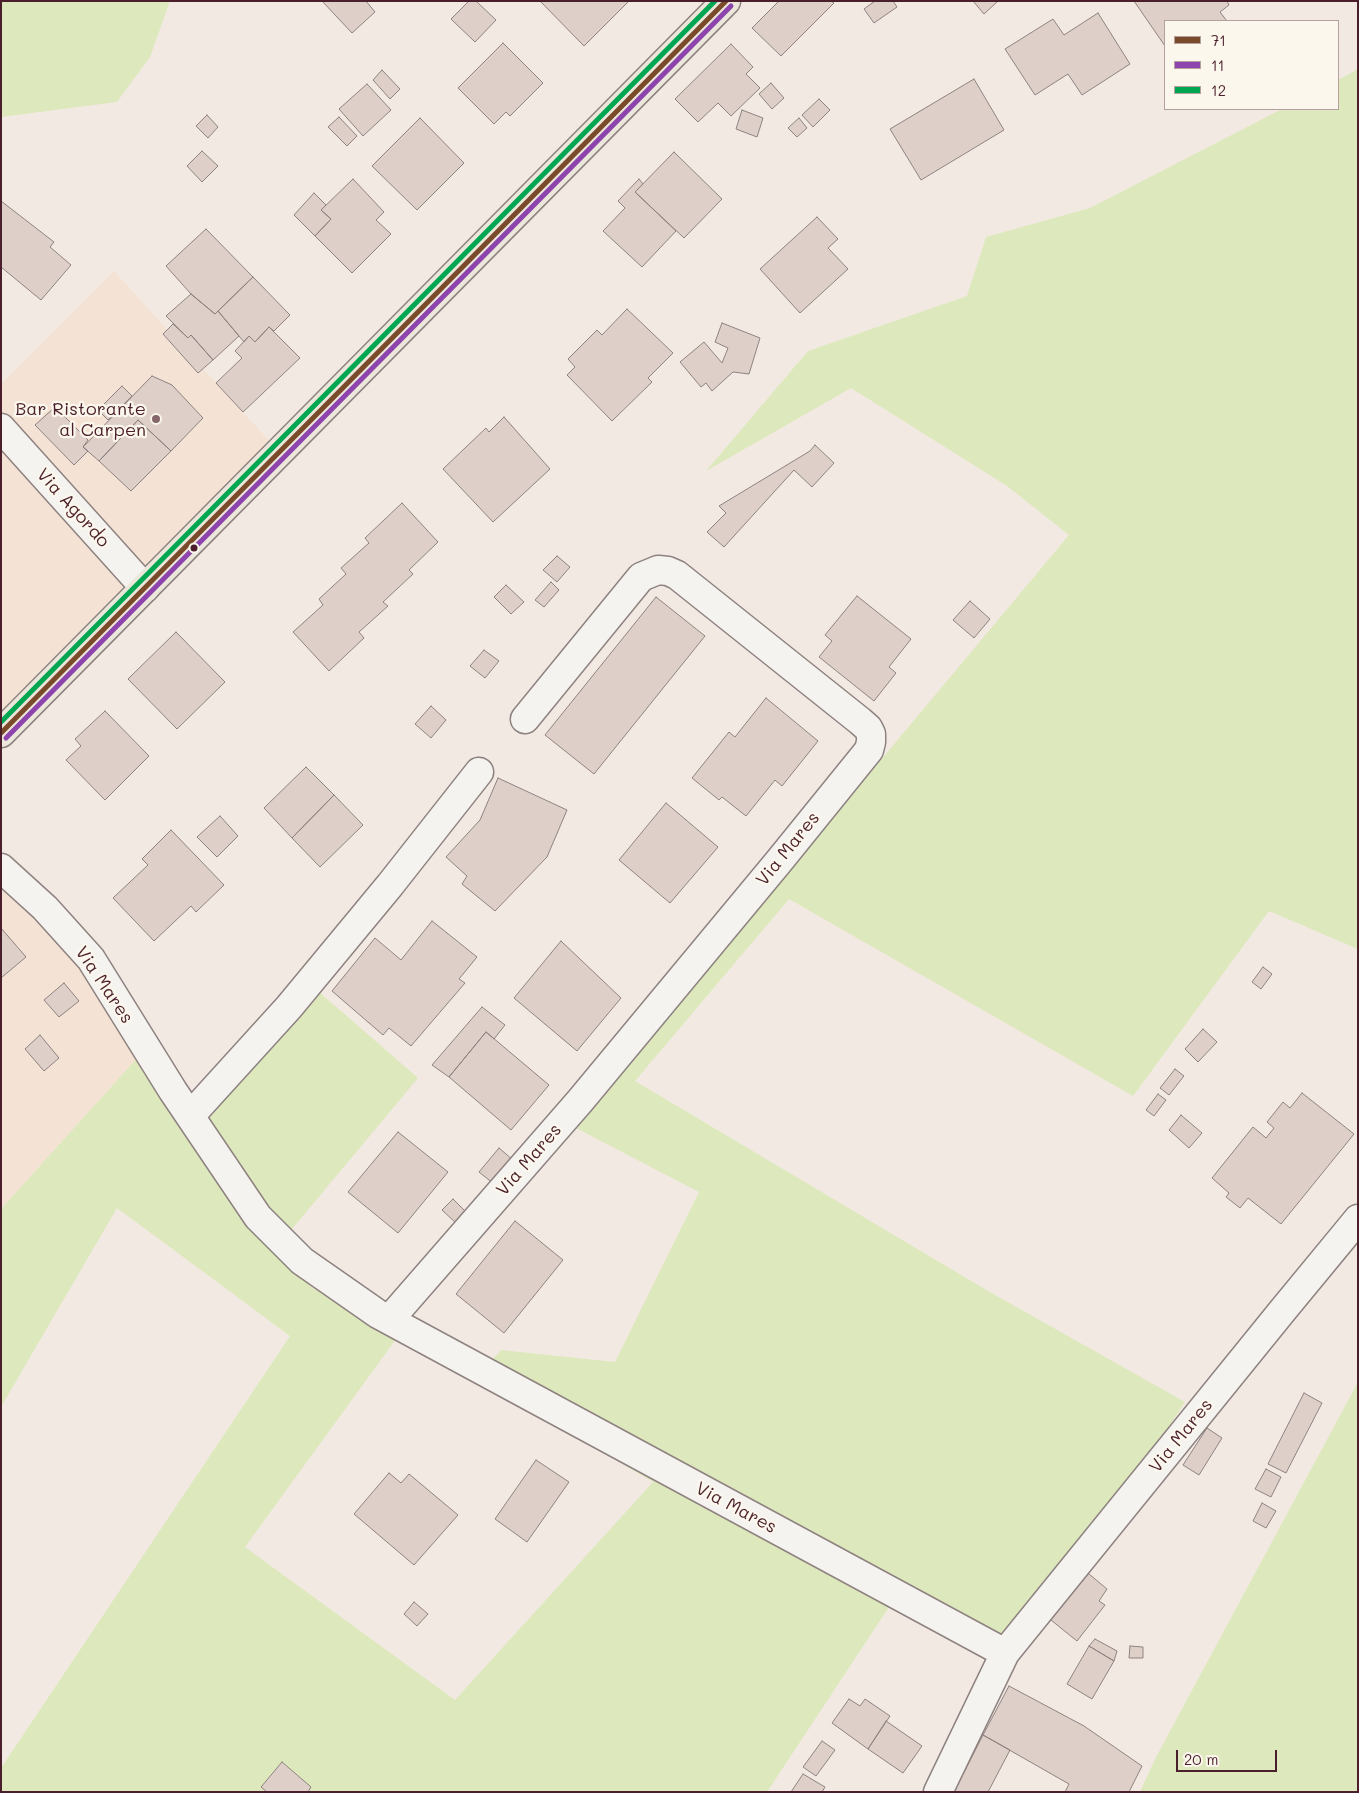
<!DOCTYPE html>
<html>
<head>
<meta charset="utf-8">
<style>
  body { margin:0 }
  #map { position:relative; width:1359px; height:1793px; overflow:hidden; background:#f2eae2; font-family:Mali,sans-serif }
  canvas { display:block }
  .frame { position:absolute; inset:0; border:2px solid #4a1f2b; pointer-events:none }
  .legend { position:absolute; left:1164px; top:20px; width:175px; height:90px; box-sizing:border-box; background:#fbf7ec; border:1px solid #b4a19f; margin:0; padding:6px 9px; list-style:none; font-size:15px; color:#4a1f2b }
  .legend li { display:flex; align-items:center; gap:10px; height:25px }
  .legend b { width:25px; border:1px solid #b4a19f }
  .scale { position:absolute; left:1176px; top:1750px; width:101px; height:22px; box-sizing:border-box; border:2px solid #4a1f2b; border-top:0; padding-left:6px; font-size:15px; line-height:18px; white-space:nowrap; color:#4a1f2b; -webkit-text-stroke:4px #fbf7ec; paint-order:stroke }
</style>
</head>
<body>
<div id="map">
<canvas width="1359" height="1793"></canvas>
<div class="frame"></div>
<ul class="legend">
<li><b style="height:6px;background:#7a4b2a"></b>71</li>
<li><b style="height:6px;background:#8e44ad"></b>11</li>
<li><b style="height:6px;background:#00a651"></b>12</li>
</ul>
<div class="scale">20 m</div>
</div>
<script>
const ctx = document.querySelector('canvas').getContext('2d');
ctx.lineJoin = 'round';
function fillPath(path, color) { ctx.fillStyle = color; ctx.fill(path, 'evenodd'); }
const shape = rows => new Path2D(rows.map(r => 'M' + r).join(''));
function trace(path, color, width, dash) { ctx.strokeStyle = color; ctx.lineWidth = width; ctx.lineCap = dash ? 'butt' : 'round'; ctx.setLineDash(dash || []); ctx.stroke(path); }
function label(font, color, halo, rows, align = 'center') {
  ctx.font = font + ' Mali,sans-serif'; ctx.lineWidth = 4.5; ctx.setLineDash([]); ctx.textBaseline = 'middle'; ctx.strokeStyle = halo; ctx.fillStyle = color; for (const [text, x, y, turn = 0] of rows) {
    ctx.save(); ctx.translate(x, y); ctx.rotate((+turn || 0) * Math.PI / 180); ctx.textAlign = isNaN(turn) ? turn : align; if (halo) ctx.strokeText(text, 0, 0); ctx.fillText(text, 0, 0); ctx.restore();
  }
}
const built = shape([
  [114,271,273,445,1,720,1,384],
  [1,888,84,965,139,1056,1,1209]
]);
const green = shape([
  [1,1,170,1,150,57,117,102,1,117],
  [1358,69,1358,949,1269,911,1133,1096,789,899,635,1081,988,1291,1185,1402,1015,1663,893,1601,767,1792,1,1792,1,1768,290,1336,117,1208,1,1407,1,1209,139,1056,177,1121,303,978,418,1078,272,1253,313,1288,399,1335,245,1547,455,1700,653,1482,477,1377,501,1350,615,1362,699,1192,574,1127,1069,535,1007,486,851,388,706,471,808,351,967,296,986,237,1090,208,1282,109,1338,109,1338,80],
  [1358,1382,1358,1792,1140,1792,1155,1759]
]);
const building = shape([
  [322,1,366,1,375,12,352,33,322,1],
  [469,1,476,1,496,20,475,42,451,19,469,1],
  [540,1,629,1,584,46,540,1],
  [779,1,831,1,834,3,781,56,752,28,779,1],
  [875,1,893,1,897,7,874,23,864,9,875,1],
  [973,1,998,1,984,14,973,1],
  [1134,1,1227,1,1229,5,1220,12,1227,21,1165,21,1165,46,1134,1],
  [1098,13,1130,64,1082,95,1068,74,1035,95,1005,49,1053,19,1064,35,1098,13],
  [503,43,543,83,510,116,506,112,494,124,458,88,503,43],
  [731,44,753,67,746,74,760,88,731,116,718,103,698,122,675,99,731,44],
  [382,70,400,89,390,99,373,80,382,70],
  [974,79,1004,130,921,180,890,129,974,79],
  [771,83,784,98,772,109,759,94,771,83],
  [367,84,391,110,363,136,339,109,367,84],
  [819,99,830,110,813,127,802,115,819,99],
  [742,110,763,118,757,137,736,129,742,110],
  [207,115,218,127,208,138,196,126,207,115],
  [339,117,357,136,347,146,328,127,339,117],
  [420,118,464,163,417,210,372,166,420,118],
  [799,118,807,128,797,137,788,128,799,118],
  [202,151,218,166,202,182,187,166,202,151],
  [674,152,722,199,684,238,635,192,674,152],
  [353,179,384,212,376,220,391,234,352,273,315,236,331,219,321,210,353,179],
  [639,179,643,184,635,192,676,231,642,267,603,231,625,208,618,201,639,179],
  [314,193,326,205,321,210,331,219,315,236,294,215,314,193],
  [1,201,54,242,50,247,71,265,41,300,1,267,1,201],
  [817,217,838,239,828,248,848,269,800,313,760,269,817,217],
  [206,229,253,277,215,314,191,294,166,266,206,229],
  [253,277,290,315,274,331,269,327,255,342,249,336,244,342,218,311,253,277],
  [191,294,215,314,218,311,239,336,213,360,191,335,188,338,166,316,191,294],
  [627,309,673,353,648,378,652,382,612,421,567,375,575,367,568,359,597,330,602,335,627,309],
  [722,323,760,338,749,374,733,372,712,391,706,383,701,387,680,362,704,342,722,363,728,348,715,342,722,323],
  [173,324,188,338,191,335,213,360,198,373,163,334,173,324],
  [269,327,300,358,243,412,216,383,242,358,235,351,249,336,255,342,269,327],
  [152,376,172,385,203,418,171,451,138,420,99,461,83,447,152,376],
  [122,386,132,396,108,420,98,410,122,386],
  [55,407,88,440,83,447,88,451,74,465,35,425,55,407],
  [504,417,550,469,493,522,443,469,486,428,489,432,504,417],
  [138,420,171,451,131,491,99,461,138,420],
  [815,445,834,463,812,487,794,470,724,547,707,532,726,513,719,506,810,451,815,445],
  [402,503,438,542,409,570,413,574,383,602,388,606,359,632,364,638,329,671,293,632,323,605,319,599,346,574,341,568,369,543,365,538,402,503],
  [557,556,570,567,557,582,543,570,557,556],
  [551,582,559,590,544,607,535,600,551,582],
  [506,585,524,602,511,614,494,597,506,585],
  [857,596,911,639,889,667,896,673,874,701,819,657,832,641,825,635,857,596],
  [656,597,705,636,594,774,545,735,656,597],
  [970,601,990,619,974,638,953,620,970,601],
  [176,632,225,682,177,729,128,679,176,632],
  [484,650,499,661,485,678,470,666,484,650],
  [766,698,818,741,782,786,775,780,746,816,722,797,719,800,692,778,729,732,735,737,766,698],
  [431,706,446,720,431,738,415,724,431,706],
  [105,711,149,756,105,800,66,760,81,746,75,739,105,711],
  [306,767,334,795,292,838,264,808,306,767],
  [498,778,567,810,547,857,495,911,462,884,467,876,446,857,480,820,498,778],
  [334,795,363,825,320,867,292,838,334,795],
  [666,803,718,847,670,903,619,860,666,803],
  [220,816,238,836,217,857,197,837,220,816],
  [171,830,224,885,196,912,191,906,154,941,113,898,148,865,142,859,171,830],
  [432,921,477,957,459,979,465,983,411,1046,389,1028,383,1035,332,991,375,938,401,960,432,921],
  [1,928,26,957,1,978,1,928],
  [561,941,621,998,577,1051,514,998,561,941],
  [1263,967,1272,974,1261,989,1252,982,1263,967],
  [64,983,79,1001,59,1017,44,1000,64,983],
  [482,1007,505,1025,494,1039,486,1032,449,1077,432,1065,482,1007],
  [1203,1029,1217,1042,1198,1062,1185,1049,1203,1029],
  [486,1032,549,1085,511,1130,449,1077,486,1032],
  [40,1035,59,1058,44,1071,25,1049,40,1035],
  [1175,1069,1184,1076,1169,1095,1160,1088,1175,1069],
  [1302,1093,1354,1134,1281,1224,1248,1198,1240,1208,1226,1197,1229,1193,1212,1178,1253,1127,1266,1138,1274,1128,1267,1122,1283,1102,1290,1108,1302,1093],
  [1158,1094,1166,1100,1154,1116,1146,1110,1158,1094],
  [1181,1115,1202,1133,1189,1148,1169,1130,1181,1115],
  [398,1132,448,1172,398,1233,348,1192,398,1132],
  [499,1148,513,1160,494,1184,479,1172,499,1148],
  [453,1199,466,1212,456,1223,442,1210,453,1199],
  [515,1221,563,1260,504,1333,456,1294,515,1221],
  [1304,1393,1322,1403,1286,1473,1268,1464,1304,1393],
  [1207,1428,1222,1438,1199,1475,1183,1465,1207,1428],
  [536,1460,569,1482,527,1542,495,1519,536,1460],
  [1266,1469,1281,1477,1271,1497,1255,1489,1266,1469],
  [389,1473,401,1483,409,1474,458,1515,414,1565,354,1514,389,1473],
  [1262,1503,1276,1511,1266,1528,1253,1521,1262,1503],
  [1083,1569,1107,1589,1099,1601,1105,1605,1077,1641,1046,1616,1083,1569],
  [414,1602,428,1614,417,1626,404,1614,414,1602],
  [1095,1639,1117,1651,1114,1661,1089,1646,1095,1639],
  [1089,1646,1114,1661,1092,1699,1067,1684,1089,1646],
  [1130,1646,1143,1647,1143,1658,1129,1658,1130,1646],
  [1009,1686,1084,1726,1142,1766,1129,1792,1065,1792,1069,1784,983,1735,1009,1686],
  [849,1699,860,1706,865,1699,890,1716,868,1749,832,1723,849,1699],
  [886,1721,922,1746,903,1773,868,1749,886,1721],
  [983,1735,1010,1750,988,1792,954,1792,983,1735],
  [822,1741,835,1750,816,1776,803,1767,822,1741],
  [282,1762,311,1787,308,1792,267,1792,261,1787,282,1762],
  [803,1774,825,1787,822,1792,791,1792,803,1774]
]);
const street = shape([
  [1,428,145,588],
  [1,868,45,908,91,959,173,1091,258,1217,302,1261,378,1314,1005,1653],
  [190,1116,289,1007,390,885,479,772],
  [389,1320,580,1101,780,860,869,750,871,742,871,734,868,728,860,721,677,575,668,571,658,570,641,577,525,719],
  [938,1792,1005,1653,1283,1310,1358,1219]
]);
const primary = shape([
  [1,733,726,1]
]);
const bus1 = shape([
  [1,733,726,1]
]);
const bus2 = shape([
  [6,738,731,6]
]);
const bus3 = shape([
  [1,722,715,1]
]);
const markers = [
  [156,419,5,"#85666b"],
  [194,548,4.5,"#4a1f2b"]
];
const poiNames = [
  ["Bar Ristorante",146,409],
  ["al Carpen",146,430]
];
const streetNames = [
  ["Via Agordo",73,508,48],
  ["Via Mares",788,849,-51],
  ["Via Mares",104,985,56],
  ["Via Mares",529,1160,-49],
  ["Via Mares",1181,1436,-51],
  ["Via Mares",736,1508,28]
];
fillPath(built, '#f4e3d4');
fillPath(green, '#dde8bc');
fillPath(building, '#ded0c8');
trace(building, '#8e8281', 1);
trace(street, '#8e8281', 31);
trace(primary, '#8e8281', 31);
trace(street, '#f5f3ef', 28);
trace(primary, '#ece7db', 28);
trace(bus1, '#7a4b2a', 5);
trace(bus2, '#8e44ad', 5);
trace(bus3, '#00a651', 5);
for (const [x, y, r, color] of markers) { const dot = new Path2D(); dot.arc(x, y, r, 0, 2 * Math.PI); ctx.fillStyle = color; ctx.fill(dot); trace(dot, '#fbf7ec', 2); }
label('18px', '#4a1f2b', '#fbf7ec', poiNames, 'right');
label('18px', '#4a1f2b', '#fbf7ec', streetNames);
</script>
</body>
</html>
